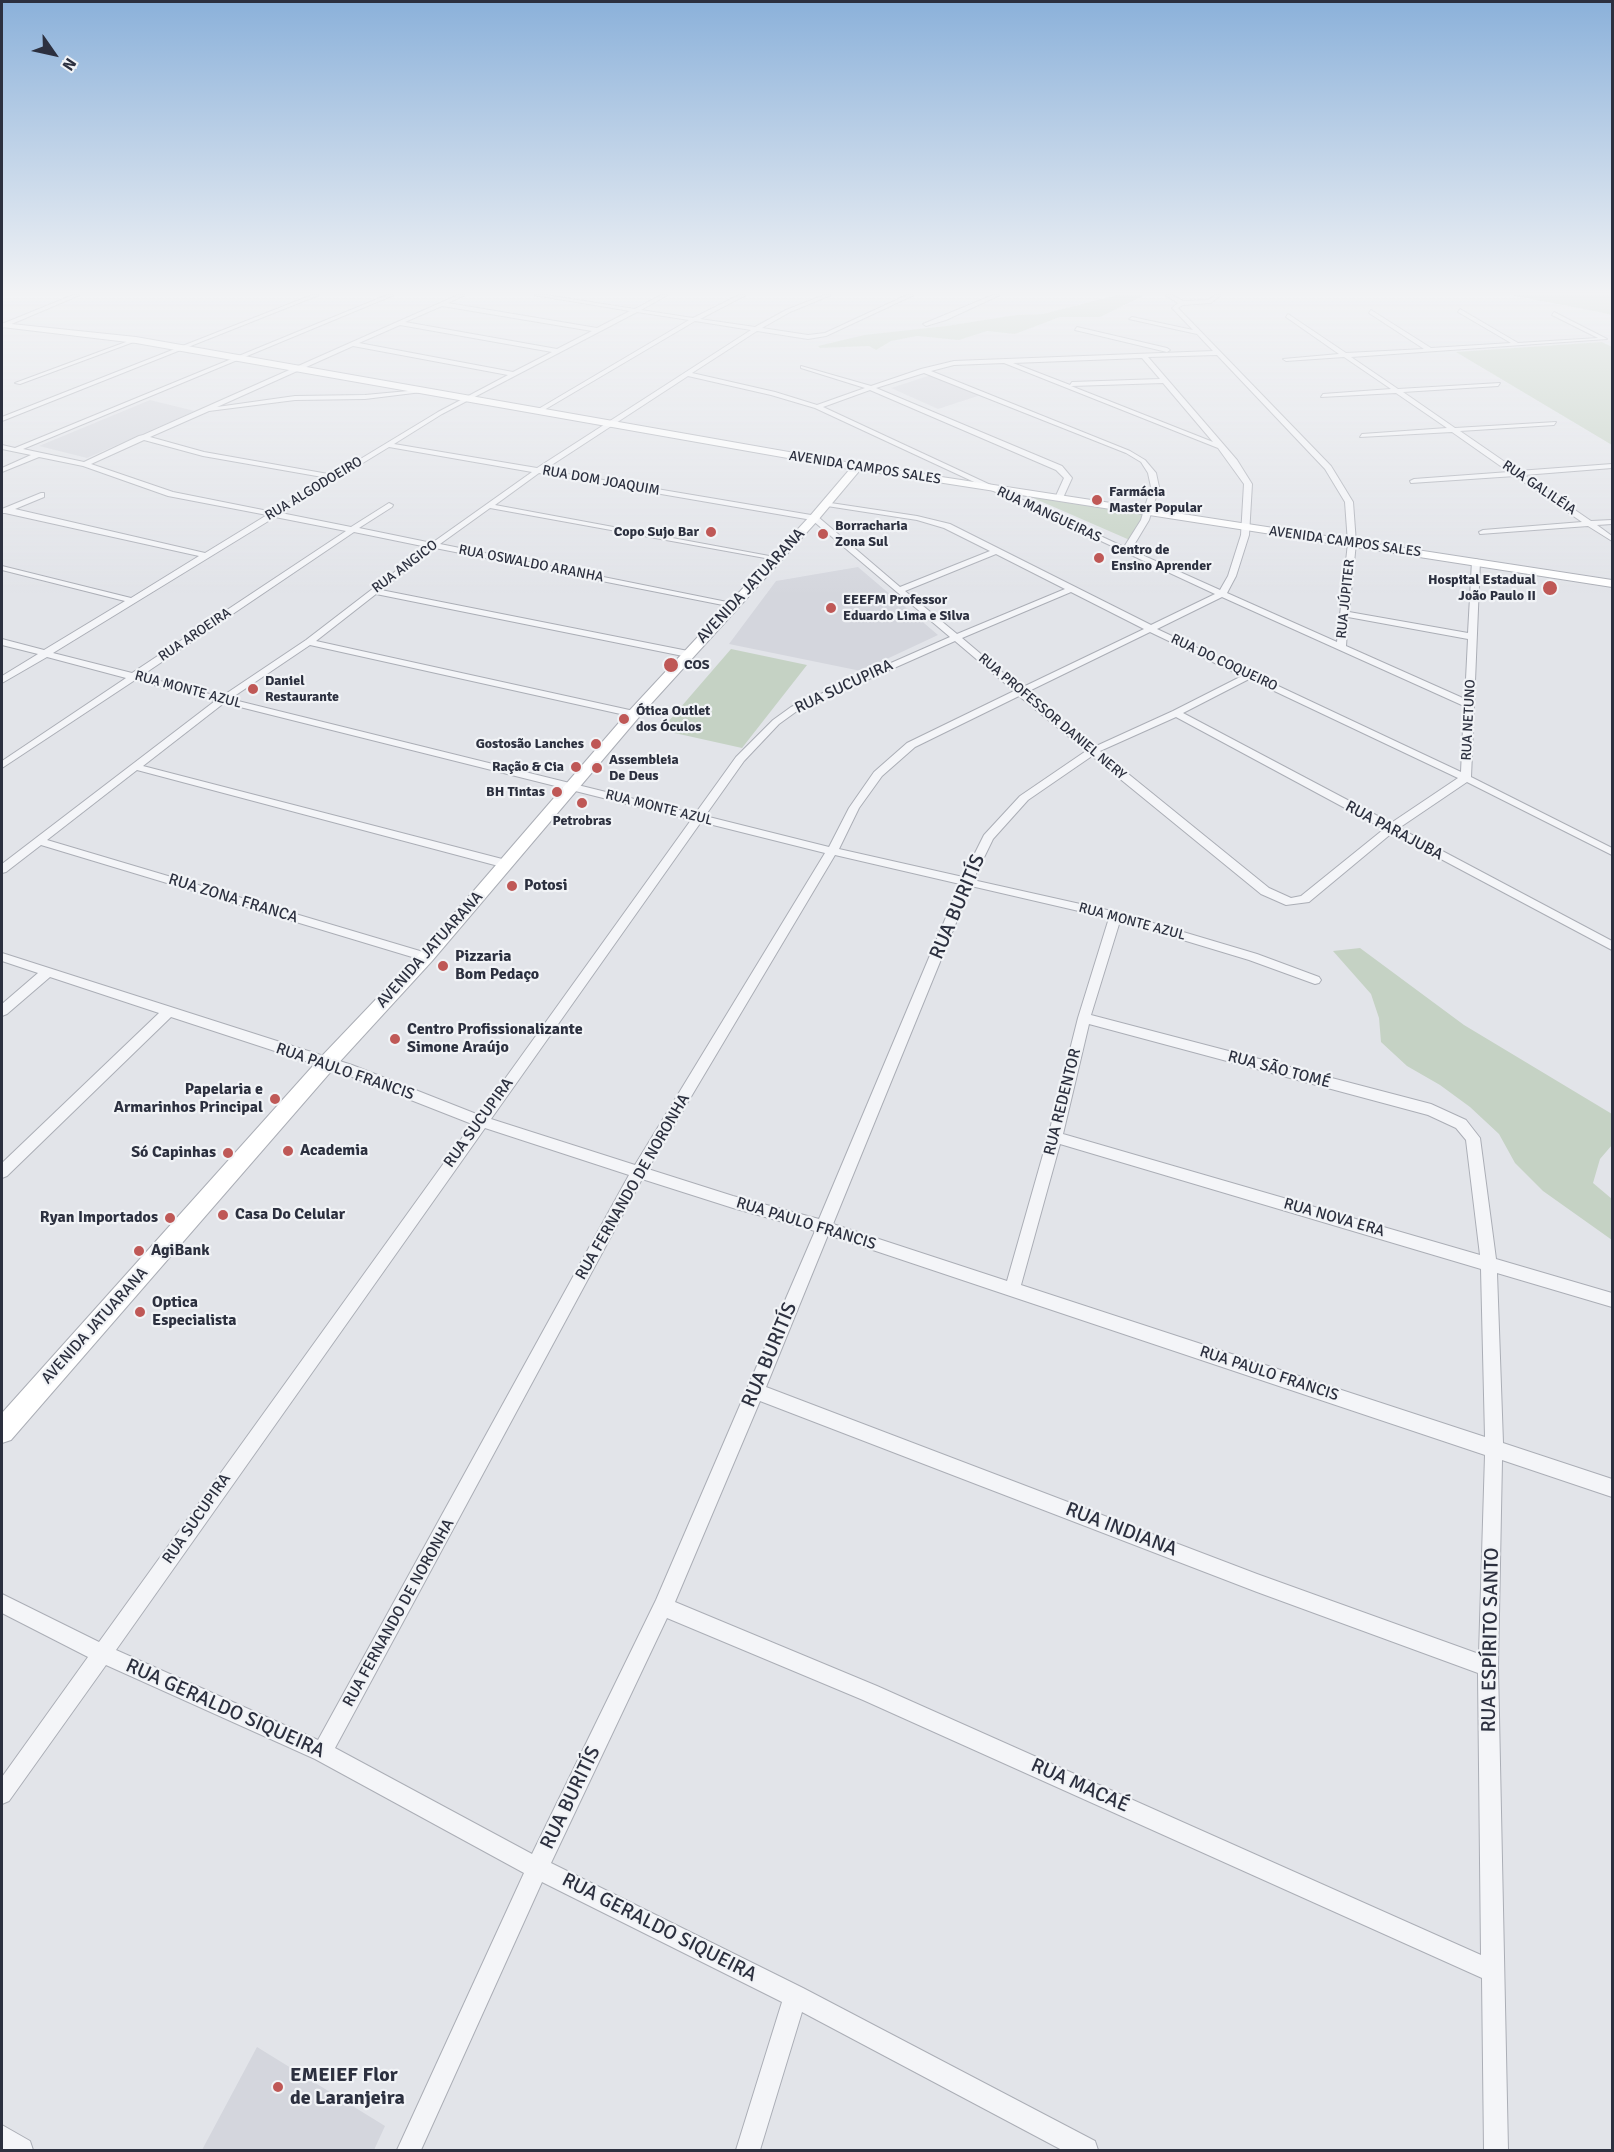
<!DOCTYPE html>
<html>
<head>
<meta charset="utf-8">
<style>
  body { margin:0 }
  #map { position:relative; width:1614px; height:2152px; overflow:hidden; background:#e2e4e9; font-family:Signika,sans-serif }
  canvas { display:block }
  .frame { position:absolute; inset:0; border:3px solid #2c303f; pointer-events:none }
  .north { position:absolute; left:24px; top:24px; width:60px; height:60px; -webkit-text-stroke:4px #f1f3f6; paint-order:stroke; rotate:124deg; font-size:16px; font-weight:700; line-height:24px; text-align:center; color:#2c303f }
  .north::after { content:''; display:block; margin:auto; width:21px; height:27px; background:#2c303f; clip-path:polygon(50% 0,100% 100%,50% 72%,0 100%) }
</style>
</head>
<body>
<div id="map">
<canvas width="1614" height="2152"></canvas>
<div class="frame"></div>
<div class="north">N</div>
</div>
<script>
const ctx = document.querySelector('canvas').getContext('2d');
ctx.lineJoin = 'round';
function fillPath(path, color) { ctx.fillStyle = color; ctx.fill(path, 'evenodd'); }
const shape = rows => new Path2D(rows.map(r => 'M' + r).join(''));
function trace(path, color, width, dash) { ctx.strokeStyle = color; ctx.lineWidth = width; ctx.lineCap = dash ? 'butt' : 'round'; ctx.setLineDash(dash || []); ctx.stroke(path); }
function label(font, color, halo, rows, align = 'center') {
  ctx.font = font + ' Signika,sans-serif'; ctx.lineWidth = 4.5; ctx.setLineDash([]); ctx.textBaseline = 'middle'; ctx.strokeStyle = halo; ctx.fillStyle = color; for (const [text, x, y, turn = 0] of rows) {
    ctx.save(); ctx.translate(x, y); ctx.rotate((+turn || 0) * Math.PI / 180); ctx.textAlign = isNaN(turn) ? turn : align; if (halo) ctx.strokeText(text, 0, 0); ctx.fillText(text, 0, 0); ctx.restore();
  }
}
const built = shape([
  [931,375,981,395,938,409,891,388],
  [150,400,195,411,87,458,39,446],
  [858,567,938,635,861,671,729,644,776,581],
  [257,2047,385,2126,374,2150,202,2150]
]);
const green = shape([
  [1117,295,1145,295,1100,317,1060,317,1015,334,987,331,959,340,917,336,891,341,876,350,869,346,820,348,818,346,864,335,946,326,1016,315,1043,314],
  [1510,295,1612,295,1612,315,1594,311],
  [1602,342,1612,347,1612,445,1456,352],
  [1031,497,1143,514,1132,541],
  [731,649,807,665,742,748,661,730],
  [1360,948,1464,1025,1612,1114,1612,1145,1600,1159,1593,1183,1612,1199,1612,1240,1543,1191,1515,1163,1499,1134,1470,1107,1440,1085,1407,1066,1381,1042,1379,1018,1371,994,1333,951]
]);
const street = shape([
  [73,295,80,295,2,328,2,324,73,295],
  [312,295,319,295,2,421,2,417,312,295],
  [387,295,394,295,23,449,84,462,139,436,143,435,458,295,465,295,448,303,597,328,630,311,534,295,546,295,635,309,661,295,668,295,641,310,693,318,739,295,746,295,700,319,755,327,786,310,824,295,831,295,790,312,762,328,808,335,825,333,907,295,914,295,826,336,808,339,757,331,692,373,775,392,817,405,865,388,801,368,801,366,871,386,921,369,954,361,1213,351,1197,334,1129,319,1132,317,1193,330,1172,308,1178,303,1165,295,1172,295,1183,301,1208,300,1215,295,1221,295,1211,303,1183,305,1178,308,1331,466,1353,502,1356,543,1349,612,1468,633,1472,561,1476,559,1480,561,1471,777,1612,848,1612,855,1467,782,1399,828,1612,941,1612,950,1392,833,1309,902,1286,905,1261,894,1092,756,1028,800,993,839,973,880,1116,912,1257,954,1319,977,1321,980,1319,983,1315,984,1249,960,1120,921,1091,1015,1431,1104,1466,1120,1480,1138,1496,1259,1612,1293,1612,1307,1497,1273,1503,1443,1612,1479,1612,1497,1502,1460,1498,1667,1508,2150,1484,2150,1482,1978,863,1700,667,1618,551,1863,803,1988,1095,2141,1098,2150,1062,2150,802,2012,760,2150,736,2150,782,2002,542,1882,421,2150,397,2150,524,1873,315,1759,106,1665,9,1801,2,1804,2,1777,88,1657,2,1613,2,1594,99,1642,472,1124,342,1073,171,1017,7,1176,2,1178,2,1163,159,1013,50,977,7,1014,2,1016,2,1004,38,973,2,961,2,953,352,1065,479,1115,691,820,224,703,143,766,506,860,512,864,506,868,137,770,47,840,430,954,432,957,430,960,422,960,41,845,6,872,2,873,2,864,215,701,135,680,2,768,2,761,126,678,47,657,2,683,2,676,38,654,2,645,2,639,44,650,125,601,2,570,2,566,131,598,199,556,5,513,2,513,2,509,41,493,44,493,44,497,15,509,205,553,267,515,168,496,83,466,39,457,2,472,2,468,31,455,2,449,2,445,15,448,387,295],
  [442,306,592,331,557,349,405,322,442,306],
  [637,312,689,320,535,411,535,413,539,413,695,321,751,330,537,468,394,444,442,414,637,312],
  [400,325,552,352,513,372,359,343,400,325],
  [353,346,508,375,438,412,334,475,204,452,150,437,209,411,295,400,365,399,422,392,419,390,365,395,295,396,217,407,353,346],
  [1217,355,1325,469,1345,502,1348,543,1337,642,1227,593,1236,576,1249,535,1252,484,1237,460,1148,357,1217,355],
  [1142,358,1160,379,1072,382,1070,385,1013,363,1142,358],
  [1004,363,1218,448,1244,484,1241,535,1228,576,1220,590,1131,550,1149,520,1159,487,1156,473,1145,460,1130,451,931,371,954,365,1004,363],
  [924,373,1126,453,1141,462,1148,473,1151,487,1141,520,1124,547,823,407,870,390,1056,470,1064,478,1055,498,1062,500,1072,478,1062,466,876,388,924,373],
  [688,376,771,395,815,408,1215,594,1151,625,950,524,917,516,824,502,824,506,827,506,917,520,944,528,990,551,900,587,817,516,544,470,688,376],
  [1163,383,1213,442,1071,386,1072,386,1163,383],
  [144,440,203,456,328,478,273,512,173,492,91,464,144,440],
  [389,447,532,472,432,543,359,528,392,507,393,505,389,503,351,527,281,513,389,447],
  [539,473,812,520,950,637,791,707,773,720,736,757,695,814,230,699,310,645,634,717,639,714,634,711,316,641,376,594,688,657,693,654,688,651,381,590,435,548,733,607,737,604,440,544,490,508,776,560,780,558,495,505,539,473],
  [275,517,346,531,132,673,53,653,275,517],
  [354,532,427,547,306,640,221,697,141,676,354,532],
  [996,554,1065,589,957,634,905,591,996,554],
  [1071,592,1144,629,1021,688,962,638,1071,592],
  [1222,597,1464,706,1461,772,1157,629,1222,597],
  [1348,617,1468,639,1465,699,1346,646,1348,617],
  [1150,632,1242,676,1173,711,1094,747,1027,692,1150,632],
  [955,641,1014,691,907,743,874,772,849,808,829,847,705,816,744,761,779,724,797,711,955,641],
  [1249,679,1458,778,1391,823,1183,713,1249,679],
  [1019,696,1086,751,1020,796,984,835,963,877,839,849,859,808,882,776,915,747,1019,696],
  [1176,717,1384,829,1301,896,1291,898,1269,888,1100,751,1176,717],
  [701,822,825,853,635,1165,491,1119,701,822],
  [835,855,960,884,819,1219,733,1196,648,1169,835,855],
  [971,886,1109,918,1078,1018,1048,1137,1007,1281,833,1224,971,886],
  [1089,1024,1428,1115,1456,1128,1466,1140,1480,1255,1063,1134,1089,1024],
  [485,1128,629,1175,318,1740,116,1650,485,1128],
  [1060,1144,1481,1269,1485,1437,1021,1285,1060,1144],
  [642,1179,733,1208,815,1231,656,1600,532,1854,335,1748,642,1179],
  [828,1235,1485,1455,1479,1654,1257,1574,766,1387,828,1235],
  [760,1401,1257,1592,1478,1673,1481,1955,877,1686,675,1602,760,1401],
  [993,295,1000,295,946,320,926,326,923,324,993,295],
  [1460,309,1518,343,1598,338,1552,315,1554,312,1607,339,1351,357,1398,389,1500,383,1498,386,1403,392,1455,428,1556,422,1554,425,1460,431,1518,471,1612,464,1612,468,1524,475,1591,521,1612,520,1612,524,1597,525,1612,536,1612,541,1588,526,1480,534,1479,532,1483,530,1582,522,1515,476,1411,483,1410,481,1414,479,1509,472,1452,432,1360,437,1362,434,1447,428,1396,393,1321,397,1323,394,1391,389,1344,357,1286,361,1283,359,1339,354,1286,317,1288,314,1346,353,1424,349,1369,313,1371,310,1431,348,1511,343,1458,312,1460,309],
  [1077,327,1167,348,1170,350,1167,352,1075,330,1077,327],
  [134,339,139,340,20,384,15,383,134,339],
  [2,2125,30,2141,33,2150,2,2150,2,2125]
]);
const secondary = shape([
  [2,323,136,337,857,464,1612,580,1612,587,860,470,818,520,639,717,432,961,334,1068,11,1440,2,1443,2,1413,320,1058,420,953,629,711,810,516,850,469,136,343,2,327,2,323]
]);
const markers = [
  [1097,500,6,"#bf5856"],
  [711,532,6,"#bf5856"],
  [823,534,6,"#bf5856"],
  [1099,558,6,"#bf5856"],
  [1550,588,8,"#bf5856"],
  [831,608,6,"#bf5856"],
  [671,665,8,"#bf5856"],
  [253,689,6,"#bf5856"],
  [624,719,6,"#bf5856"],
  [596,744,6,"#bf5856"],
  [576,767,6,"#bf5856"],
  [597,768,6,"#bf5856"],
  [557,792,6,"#bf5856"],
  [582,803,6,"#bf5856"],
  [512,886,6,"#bf5856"],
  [443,966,6,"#bf5856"],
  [395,1039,6,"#bf5856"],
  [275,1099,6,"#bf5856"],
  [288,1151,6,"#bf5856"],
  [228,1153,6,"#bf5856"],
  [223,1215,6,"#bf5856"],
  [170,1218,6,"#bf5856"],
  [139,1251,6,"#bf5856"],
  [140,1312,6,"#bf5856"],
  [278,2087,6,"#bf5856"]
];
const farStreetnames = [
  ["AVENIDA CAMPOS SALES",865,468,9],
  ["RUA DOM JOAQUIM",601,481,10],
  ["RUA GALILÉIA",1539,488,34],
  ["RUA ALGODOEIRO",314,489,-31],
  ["RUA MANGUEIRAS",1049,515,25],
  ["AVENIDA CAMPOS SALES",1345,542,8],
  ["RUA OSWALDO ARANHA",531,564,11],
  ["RUA ANGICO",405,567,-37],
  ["RUA JÚPITER",1346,599,-84],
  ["RUA AROEIRA",195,635,-34],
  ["RUA DO COQUEIRO",1224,663,25],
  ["RUA MONTE AZUL",188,690,15],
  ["RUA PROFESSOR DANIEL NERY",1052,717,40],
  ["RUA NETUNO",1469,720,-87],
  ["RUA MONTE AZUL",659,808,14],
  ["RUA MONTE AZUL",1132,922,15]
];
const farPoinames = [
  ["Farmácia",1109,492],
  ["Master Popular",1109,508],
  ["Borracharia",835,526],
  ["Zona Sul",835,542],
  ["Copo Sujo Bar",699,532,"right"],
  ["Centro de",1111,550],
  ["Ensino Aprender",1111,566],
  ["Hospital Estadual",1536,580,"right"],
  ["João Paulo II",1536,596,"right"],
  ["EEEFM Professor",843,600],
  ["Eduardo Lima e Silva",843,616],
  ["COS",684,665],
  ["Daniel",265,681],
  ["Restaurante",265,697],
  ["Ótica Outlet",636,711],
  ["dos Óculos",636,727],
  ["Gostosão Lanches",584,744,"right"],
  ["Assembleia",609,760],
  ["De Deus",609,776],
  ["Ração & Cia",564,767,"right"],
  ["BH Tintas",545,792,"right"],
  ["Petrobras",582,821,"center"]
];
const streetNames = [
  ["AVENIDA JATUARANA",751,586,-47],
  ["RUA SUCUPIRA",844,687,-25],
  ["RUA PARAJUBA",1394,831,28],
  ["RUA ZONA FRANCA",233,899,17],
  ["AVENIDA JATUARANA",430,950,-48],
  ["RUA SÃO TOMÉ",1279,1070,15],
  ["RUA PAULO FRANCIS",345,1072,19],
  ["RUA REDENTOR",1063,1102,-76],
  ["RUA SUCUPIRA",479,1123,-54],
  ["RUA FERNANDO DE NORONHA",633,1187,-60],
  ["RUA NOVA ERA",1334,1218,16],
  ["RUA PAULO FRANCIS",806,1224,17],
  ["AVENIDA JATUARANA",95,1326,-48],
  ["RUA PAULO FRANCIS",1269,1374,18],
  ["RUA SUCUPIRA",197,1519,-55],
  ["RUA FERNANDO DE NORONHA",399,1613,-61]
];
const poiNames = [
  ["Potosi",524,886],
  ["Pizzaria",455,957],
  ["Bom Pedaço",455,975],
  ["Centro Profissionalizante",407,1030],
  ["Simone Araújo",407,1048],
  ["Papelaria e",263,1090,"right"],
  ["Armarinhos Principal",263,1108,"right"],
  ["Academia",300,1151],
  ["Só Capinhas",216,1153,"right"],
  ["Casa Do Celular",235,1215],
  ["Ryan Importados",158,1218,"right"],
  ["AgiBank",151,1251],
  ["Optica",152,1303],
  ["Especialista",152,1321]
];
const nearStreetnames = [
  ["RUA BURITÍS",958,907,-67],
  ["RUA BURITÍS",770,1355,-67],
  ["RUA INDIANA",1121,1530,21],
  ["RUA ESPÍRITO SANTO",1491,1640,-89],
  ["RUA GERALDO SIQUEIRA",225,1709,24],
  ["RUA MACAÉ",1080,1786,24],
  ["RUA BURITÍS",571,1798,-64],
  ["RUA GERALDO SIQUEIRA",659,1928,27]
];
const nearPoinames = [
  ["EMEIEF Flor",290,2076],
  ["de Laranjeira",290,2099]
];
fillPath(built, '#d4d6dd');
fillPath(green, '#c5d2c4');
trace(street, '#abaeb6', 2);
trace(secondary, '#abaeb6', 2);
fillPath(street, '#f4f5f8');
fillPath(secondary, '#fff');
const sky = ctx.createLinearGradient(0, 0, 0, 596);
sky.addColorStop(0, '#8bb1da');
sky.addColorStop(0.49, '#f2f3f5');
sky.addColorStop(1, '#f2f3f500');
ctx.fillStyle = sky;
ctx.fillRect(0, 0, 1614, 596);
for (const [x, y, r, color] of markers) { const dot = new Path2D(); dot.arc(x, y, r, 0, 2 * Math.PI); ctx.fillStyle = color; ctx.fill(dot); trace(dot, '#f1f3f6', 2); }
label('14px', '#2c303f', '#f1f3f6', farStreetnames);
label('bold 14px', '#2c303f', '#f1f3f6', farPoinames, 'left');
label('16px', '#2c303f', '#f1f3f6', streetNames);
label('bold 16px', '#2c303f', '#f1f3f6', poiNames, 'left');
label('20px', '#2c303f', '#f1f3f6', nearStreetnames);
label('bold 20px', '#2c303f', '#f1f3f6', nearPoinames, 'left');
</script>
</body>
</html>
